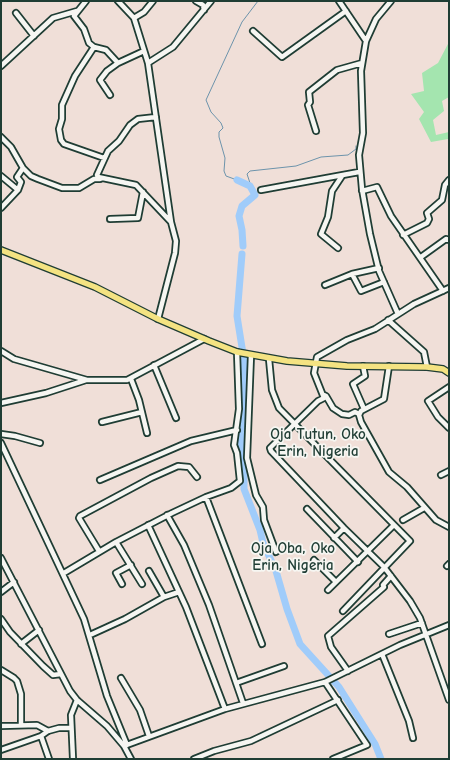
<!DOCTYPE html>
<html>
<head>
<meta charset="utf-8">
<style>
  body { margin:0 }
  #map { position:relative; width:450px; height:760px; overflow:hidden; background:#f0dfd8; font-family:"Comic Neue",sans-serif }
  canvas { display:block }
  .frame { position:absolute; inset:0; border:2px solid #1f3d34; pointer-events:none }
</style>
</head>
<body>
<div id="map">
<canvas width="450" height="760"></canvas>
<div class="frame"></div>
</div>
<script>
const ctx = document.querySelector('canvas').getContext('2d');
ctx.lineJoin = 'round';
function fillPath(path, color) { ctx.fillStyle = color; ctx.fill(path, 'evenodd'); }
const shape = rows => new Path2D(rows.map(r => 'M' + r).join(''));
function trace(path, color, width, dash) { ctx.strokeStyle = color; ctx.lineWidth = width; ctx.lineCap = dash ? 'butt' : 'round'; ctx.setLineDash(dash || []); ctx.stroke(path); }
function label(font, color, halo, rows, align = 'center') {
  ctx.font = font + ' "Comic Neue",sans-serif'; ctx.lineWidth = 3.5; ctx.setLineDash([]); ctx.textBaseline = 'middle'; ctx.strokeStyle = halo; ctx.fillStyle = color; for (const [text, x, y, turn = 0] of rows) {
    ctx.save(); ctx.translate(x, y); ctx.rotate((+turn || 0) * Math.PI / 180); ctx.textAlign = isNaN(turn) ? turn : align; if (halo) ctx.strokeText(text, 0, 0); ctx.fillText(text, 0, 0); ctx.restore();
  }
}
const green = shape([
  [449,42,449,97,442,101,444,111,433,120,436,135,449,132,448,139,431,142,419,119,424,112,411,94,424,91,422,73,438,63]
]);
const stream = shape([
  [237,180,226,176,224,171,225,158,219,137,219,132,223,128,221,123,211,112,206,100,242,22,258,1],
  [252,189,247,174,250,171,296,166,321,157,348,155,356,149,356,146]
]);
const river = shape([
  [237,180,250,186,255,195,242,206,239,216,242,230,243,246],
  [242,254,237,316,244,360,241,451,240,453,244,473,244,489,260,530,263,543,276,571,287,609,300,644,339,687,375,744,381,759]
]);
const minor = shape([
  [86,1,74,16,84,29,89,43,94,47,106,50,118,63,144,51],
  [118,1,134,18,148,63,171,222,176,241,175,253,158,319],
  [196,1,203,5,204,10],
  [339,1,366,41],
  [391,1,376,19,366,41,361,71,363,133,359,155,362,189,370,234,379,271,398,314],
  [16,13,34,36],
  [134,18,144,12,153,1],
  [253,31,282,57,346,11],
  [94,47,75,76,62,105,62,119,59,129,61,140,64,144,104,158],
  [148,63,173,47,211,1],
  [1,66,53,18,77,11],
  [110,95,100,80,107,71,118,63],
  [156,117,138,119,130,125,119,141,108,151,97,175,98,177,136,185,170,221],
  [316,131,308,105,310,102,309,92,337,70,362,63],
  [1,137,11,147,23,168,31,176,38,179,62,188,79,188,94,179,100,179],
  [1,176,18,190],
  [261,190,359,172],
  [362,191,377,187,391,216,443,291],
  [1,208,18,190,21,182,17,177,23,168],
  [110,219,138,218,143,192],
  [403,235,427,223,429,219,427,213,442,200,445,185,449,180],
  [338,248,321,234,328,217,332,191,342,176],
  [421,257,446,239,449,240],
  [352,274,361,291,384,282],
  [325,285,352,274,379,268],
  [449,288,414,304,375,329,347,340,317,357,314,373,324,398,318,401,270,448,271,451,344,528,384,567,410,601,420,618,449,700],
  [388,320,424,352,427,367],
  [1,351,14,359,87,380,127,380,204,339],
  [251,355,247,458,256,495,263,507,264,520,276,552],
  [269,359,272,390,279,408,410,541,343,611],
  [154,365,176,418],
  [363,366,365,376,353,384,364,409],
  [389,366,384,399,361,411,359,415,361,422,389,472,407,487,436,520,449,527],
  [131,379,139,400,147,433],
  [449,387,428,401,438,417,449,428],
  [324,395,326,396,333,408,342,414,349,415,355,412,359,414],
  [1,403,46,393,86,380],
  [102,422,142,412],
  [1,434,15,436,40,443],
  [1,443,84,619,107,696,127,745],
  [441,475,449,471],
  [100,480,191,441,237,430],
  [206,497,262,644],
  [307,509,358,562],
  [167,515,184,545,209,605,243,703],
  [403,520,424,508],
  [148,525,186,607,225,709],
  [334,538,344,528],
  [116,542,142,584],
  [99,551,79,518,80,516,151,478,178,466,189,467,197,477],
  [1,558,70,691,77,700,107,726,124,746,131,759],
  [314,560,336,582],
  [447,566,449,564],
  [149,571,164,597],
  [64,573,116,542,172,513,206,497,231,488,240,481,237,453,234,445,239,409,237,352],
  [122,584,116,573,131,565],
  [328,590,394,525],
  [1,592,14,582],
  [1,619,10,632,43,666,53,675,61,674],
  [389,634,422,623],
  [90,635,125,619,164,597,179,592],
  [21,644,39,630],
  [382,654,409,721,413,738],
  [1,670,14,678,17,681,21,694,21,725],
  [348,671,331,647,328,636,384,587,383,585,391,576],
  [121,678,140,710,149,736],
  [325,682,367,745,333,759],
  [236,683,284,666],
  [1,726,37,725,48,731],
  [41,736,49,759],
  [124,746,225,709,325,682,400,645,449,625],
  [1,750,41,736,48,731,59,728,70,728],
  [73,759,71,715,77,700],
  [194,759,214,751,251,741,338,700]
]);
const major = shape([
  [1,250,95,287,158,319,209,341,237,352,287,361,347,366,427,367,443,369,449,373]
]);
const districtNames = [
  ["Oja Tutun, Oko",318,435],
  ["Erin, Nigeria",318,452],
  ["Oja Oba, Oko",293,549],
  ["Erin, Nigeria",293,566]
];
fillPath(green, '#a4e5af');
trace(stream, '#6c93ab', 1);
trace(river, '#a0ccfa', 7);
trace(minor, '#1f3d34', 8);
trace(major, '#1f3d34', 8);
trace(minor, '#f6f6f2', 4.5);
trace(major, '#f4e382', 5.5);
label('bold 15px', '#1f3d34', '#f6f6f2', districtNames);
</script>
</body>
</html>
